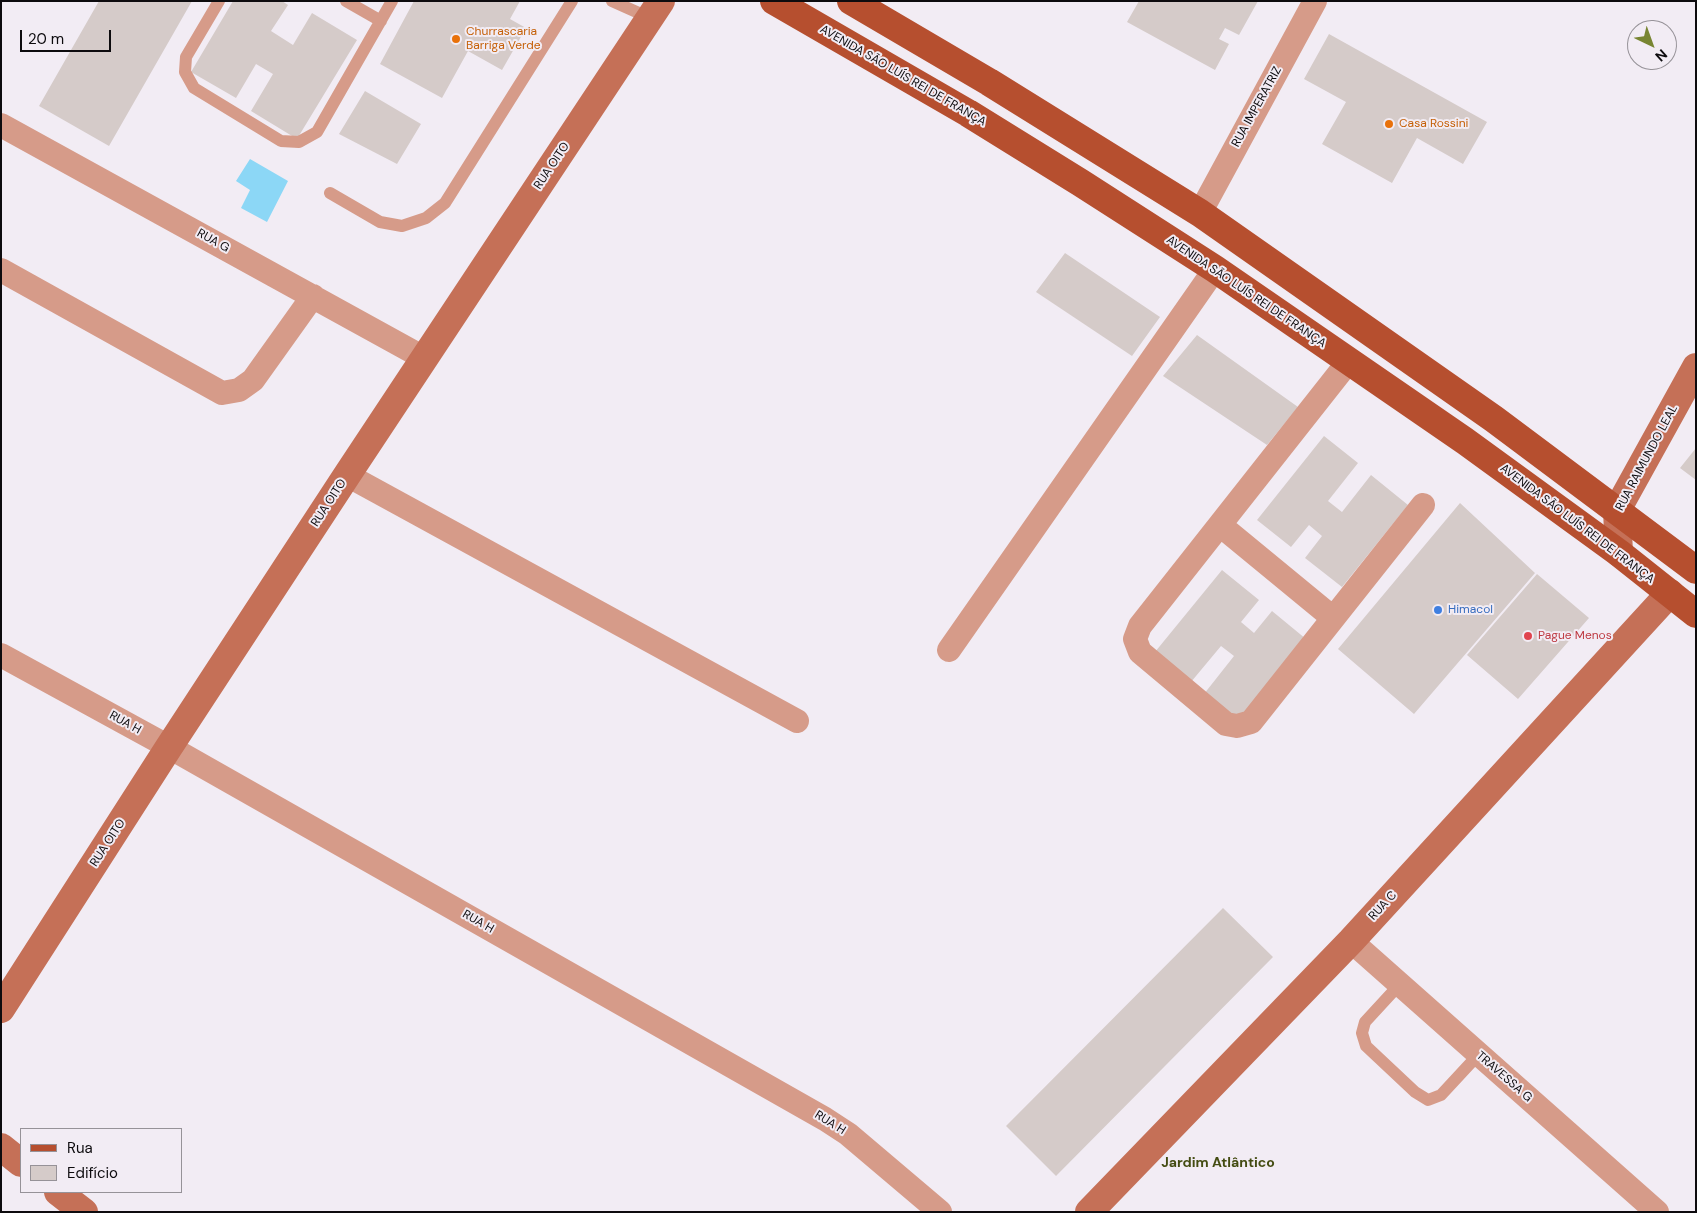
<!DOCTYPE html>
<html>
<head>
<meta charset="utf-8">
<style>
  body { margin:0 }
  #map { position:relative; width:1697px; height:1213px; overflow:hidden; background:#f2ecf4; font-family:"DM Sans",sans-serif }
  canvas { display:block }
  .frame { position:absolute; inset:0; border:2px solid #0d0b0e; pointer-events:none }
  .legend { position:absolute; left:20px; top:1128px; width:162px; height:65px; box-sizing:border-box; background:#f2ecf4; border:1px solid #969298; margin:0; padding:6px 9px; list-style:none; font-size:15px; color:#0d0b0e }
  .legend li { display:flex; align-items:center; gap:10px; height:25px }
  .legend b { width:25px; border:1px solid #969298 }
  .north { position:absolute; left:1627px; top:20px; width:50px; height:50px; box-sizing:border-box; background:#f2ecf4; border:1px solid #969298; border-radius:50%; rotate:138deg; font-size:14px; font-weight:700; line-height:20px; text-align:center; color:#0d0b0e }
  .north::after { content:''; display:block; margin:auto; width:18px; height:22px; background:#788532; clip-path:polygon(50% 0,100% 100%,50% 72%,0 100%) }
  .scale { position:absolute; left:20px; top:30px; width:91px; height:22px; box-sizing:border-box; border:2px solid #0d0b0e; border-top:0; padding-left:6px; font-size:15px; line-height:18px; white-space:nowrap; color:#0d0b0e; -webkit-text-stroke:4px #f2ecf4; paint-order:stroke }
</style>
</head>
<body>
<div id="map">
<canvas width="1697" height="1213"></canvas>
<div class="frame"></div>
<ul class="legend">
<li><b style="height:6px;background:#b64f2f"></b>Rua</li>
<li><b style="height:14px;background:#d5cbc9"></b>Edifício</li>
</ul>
<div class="north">N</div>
<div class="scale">20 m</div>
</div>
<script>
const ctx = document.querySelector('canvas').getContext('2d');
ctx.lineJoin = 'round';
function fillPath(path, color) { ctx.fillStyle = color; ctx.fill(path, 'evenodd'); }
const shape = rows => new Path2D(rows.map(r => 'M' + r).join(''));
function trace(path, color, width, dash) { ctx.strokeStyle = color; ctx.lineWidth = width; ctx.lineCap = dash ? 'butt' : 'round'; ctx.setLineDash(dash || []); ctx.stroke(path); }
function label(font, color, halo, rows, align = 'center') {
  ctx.font = font + ' "DM Sans",sans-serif'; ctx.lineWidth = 4; ctx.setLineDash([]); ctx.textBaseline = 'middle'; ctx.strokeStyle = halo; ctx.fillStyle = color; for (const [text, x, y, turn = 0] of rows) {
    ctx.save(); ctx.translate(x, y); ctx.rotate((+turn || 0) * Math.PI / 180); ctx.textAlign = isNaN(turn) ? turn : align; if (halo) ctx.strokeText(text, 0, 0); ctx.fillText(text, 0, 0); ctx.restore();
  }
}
const water = shape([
  [250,159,288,181,267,222,241,208,250,190,236,181]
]);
const building = shape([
  [99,1,192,1,109,146,39,106],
  [233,1,282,1,288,5,271,31,293,45,312,13,357,40,297,139,251,111,273,74,256,64,236,98,191,72],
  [414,1,520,1,510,19,526,28,502,70,468,51,442,98,380,64],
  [1139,1,1258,1,1239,35,1225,28,1219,39,1229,44,1215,70,1127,22],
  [1329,34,1487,122,1463,164,1417,138,1392,183,1322,144,1346,102,1304,79],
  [365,91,421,124,397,164,339,134],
  [1065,253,1160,317,1132,356,1036,292],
  [1197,335,1298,407,1267,445,1163,376],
  [1324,436,1358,463,1328,501,1342,512,1371,475,1408,505,1342,587,1305,558,1322,536,1309,525,1291,547,1257,520],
  [1696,448,1696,480,1680,468],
  [1460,503,1535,573,1414,714,1338,649],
  [1222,570,1259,600,1241,622,1254,633,1272,611,1306,639,1238,722,1204,694,1234,656,1221,646,1191,682,1155,652],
  [1537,574,1589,618,1518,699,1467,655],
  [1223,908,1273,957,1056,1176,1006,1126]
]);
const lane = shape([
  [219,1,186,57,185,72,194,88,281,141,299,142,317,132,392,1],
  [346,1,381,21],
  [612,1,650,18],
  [330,193,380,222,402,226,426,218,445,203,572,1],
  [1400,984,1365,1022,1362,1033,1366,1046,1415,1092,1428,1100,1441,1095,1479,1054]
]);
const street = shape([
  [1,125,424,358],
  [1200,213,1315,1],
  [1,270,222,393,239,390,253,380,313,296],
  [1349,361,1140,626,1135,639,1140,652,1226,724,1237,726,1251,722,1423,505],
  [347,475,797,721],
  [1220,525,1333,618],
  [949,650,1215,269],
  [1,655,169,747,825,1119,848,1134,940,1212],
  [1351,941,1657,1212]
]);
const secondary = shape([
  [1619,553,1617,510,1696,367],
  [1,1009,169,747,347,475,661,1],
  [1,1147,21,1163],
  [58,1192,84,1212],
  [1089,1212,1351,941,1670,593]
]);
const primary = shape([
  [774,1,968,113,1081,183,1215,269,1465,441,1619,553,1696,614],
  [851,1,989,82,1200,213,1494,419,1696,570]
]);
const markers = [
  [456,39,5,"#e8710a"],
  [1389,124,5,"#e8710a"],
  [1438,610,5,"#3f7fe0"],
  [1528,636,5,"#e0444e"]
];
const foodNames = [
  ["Churrascaria",466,32],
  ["Barriga Verde",466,46],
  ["Casa Rossini",1399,124]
];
const streetNames = [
  ["AVENIDA SÃO LUÍS REI DE FRANÇA",903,76,30],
  ["RUA IMPERATRIZ",1257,107,-61],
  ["RUA OITO",552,166,-56],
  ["RUA G",213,241,29],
  ["AVENIDA SÃO LUÍS REI DE FRANÇA",1246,292,34],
  ["RUA RAIMUNDO LEAL",1647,458,-62],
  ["RUA OITO",329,503,-57],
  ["AVENIDA SÃO LUÍS REI DE FRANÇA",1577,524,37],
  ["RUA H",125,723,29],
  ["RUA OITO",108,843,-57],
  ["RUA C",1383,906,-47],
  ["RUA H",478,922,30],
  ["TRAVESSA G",1504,1077,41],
  ["RUA H",830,1123,32]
];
const shopNames = [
  ["Himacol",1448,610]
];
const healthNames = [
  ["Pague Menos",1538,636]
];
const neighbourhoodNames = [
  ["Jardim Atlântico",1218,1163]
];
fillPath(water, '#8cd7f6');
fillPath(building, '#d5cbc9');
trace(lane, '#d69b89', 12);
trace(street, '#d69b89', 24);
trace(secondary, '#c57057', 28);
trace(primary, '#b64f2f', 28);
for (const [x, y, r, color] of markers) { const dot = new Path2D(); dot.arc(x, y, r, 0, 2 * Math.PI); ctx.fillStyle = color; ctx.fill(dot); trace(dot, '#f2ecf4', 2); }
label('12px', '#c56008', '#f2ecf4', foodNames, 'left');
label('12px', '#0d0b0e', '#f2ecf4', streetNames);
label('12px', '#366cbe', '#f2ecf4', shopNames, 'left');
label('12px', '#be3a42', '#f2ecf4', healthNames, 'left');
label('bold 14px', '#444c12', '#f2ecf4', neighbourhoodNames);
</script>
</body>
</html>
